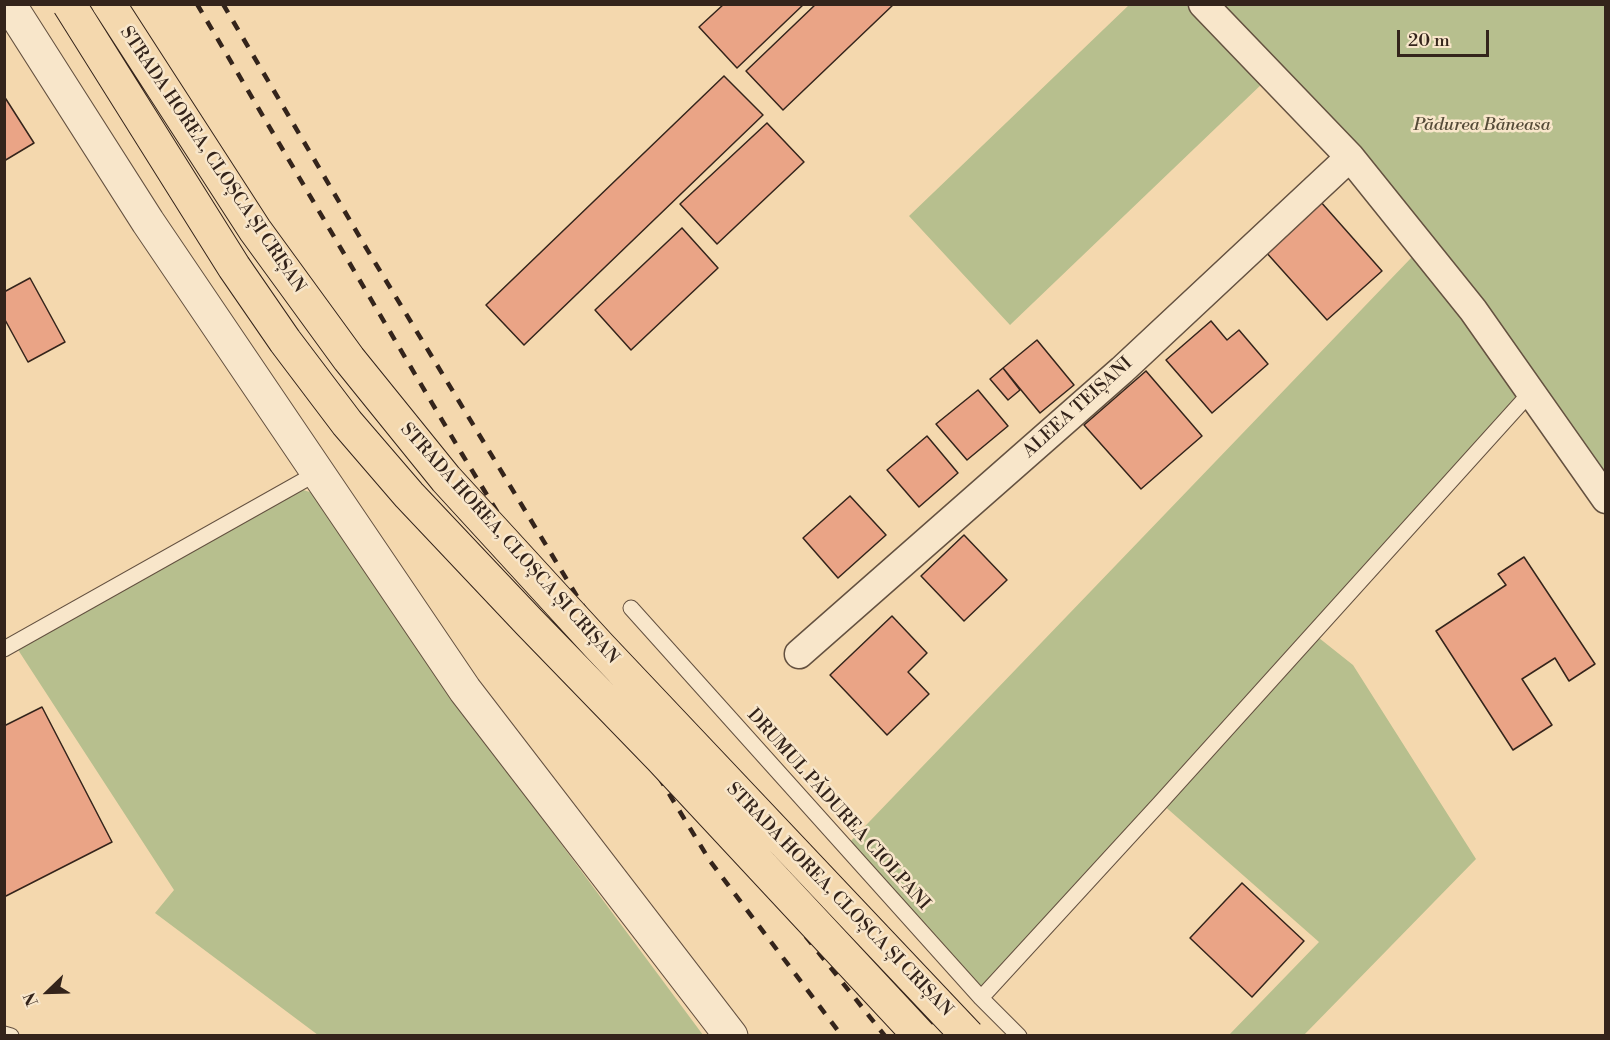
<!DOCTYPE html>
<html>
<head>
<meta charset="utf-8">
<style>
  body { margin:0 }
  #map { position:relative; width:1610px; height:1040px; overflow:hidden; background:#f4d8ae; font-family:"Libre Bodoni",serif }
  canvas { display:block }
  .frame { position:absolute; inset:0; border:6px solid #34241b; pointer-events:none }
  .north { position:absolute; left:18px; top:962px; width:60px; height:60px; -webkit-text-stroke:4px #f8e6ca; paint-order:stroke; rotate:247deg; font-size:16px; font-weight:700; line-height:24px; text-align:center; color:#34241b }
  .north::after { content:''; display:block; margin:auto; width:21px; height:27px; background:#34241b; clip-path:polygon(50% 0,100% 100%,50% 72%,0 100%) }
  .scale { position:absolute; left:1397px; top:30px; width:92px; height:27px; box-sizing:border-box; border:3px solid #34241b; border-top:0; padding-left:8px; font-size:18px; line-height:21px; white-space:nowrap; color:#34241b; -webkit-text-stroke:4px #f8e6ca; paint-order:stroke }
</style>
</head>
<body>
<div id="map">
<canvas width="1610" height="1040"></canvas>
<div class="frame"></div>
<div class="north">N</div>
<div class="scale">20 m</div>
</div>
<script>
const ctx = document.querySelector('canvas').getContext('2d');
ctx.lineJoin = 'round';
function fillPath(path, color) { ctx.fillStyle = color; ctx.fill(path, 'evenodd'); }
const shape = rows => new Path2D(rows.map(r => 'M' + r).join(''));
function trace(path, color, width, dash) { ctx.strokeStyle = color; ctx.lineWidth = width; ctx.lineCap = dash ? 'butt' : 'round'; ctx.setLineDash(dash || []); ctx.stroke(path); }
function label(font, color, halo, rows, align = 'center') {
  ctx.font = font + ' "Libre Bodoni",serif'; ctx.lineWidth = 5; ctx.setLineDash([]); ctx.textBaseline = 'middle'; ctx.strokeStyle = halo; ctx.fillStyle = color; for (const [text, x, y, turn = 0] of rows) {
    ctx.save(); ctx.translate(x, y); ctx.rotate((+turn || 0) * Math.PI / 180); ctx.textAlign = isNaN(turn) ? turn : align; if (halo) ctx.strokeText(text, 0, 0); ctx.fillText(text, 0, 0); ctx.restore();
  }
}
const green = shape([
  [1129,5,1191,5,1265,81,1010,325,909,216],
  [1200,5,1605,5,1605,495,1473,310],
  [1412,257,1462,319,1523,402,1314,634,1353,665,1476,859,1304,1035,1228,1036,1319,942,1161,803,981,998,845,847],
  [299,483,303,490,317,494,513,779,703,1035,318,1035,155,913,174,890,11,639]
]);
const building = shape([
  [724,4,804,4,737,68,699,27,724,4],
  [816,4,894,4,783,110,746,71,816,4],
  [724,76,763,115,524,345,486,305,724,76],
  [4,96,34,143,4,161,4,96],
  [767,123,804,162,717,244,680,204,767,123],
  [1320,201,1382,271,1327,320,1265,251,1320,201],
  [682,228,718,268,631,350,595,310,682,228],
  [30,278,65,342,28,362,4,318,4,292,30,278],
  [1211,321,1227,340,1239,330,1268,364,1212,413,1166,360,1211,321],
  [1037,340,1074,385,1040,413,1003,368,1037,340],
  [1003,368,1020,390,1008,400,990,379,1003,368],
  [1146,371,1202,436,1141,489,1084,425,1146,371],
  [978,390,1008,426,967,460,936,424,978,390],
  [927,436,958,473,919,507,887,470,927,436],
  [850,496,886,535,838,578,803,538,850,496],
  [964,535,1007,580,964,621,921,576,964,535],
  [1524,557,1595,664,1569,681,1555,658,1522,679,1552,725,1513,750,1436,631,1506,585,1498,574,1524,557],
  [892,616,927,653,908,672,929,694,887,735,830,675,892,616],
  [42,707,112,842,4,897,4,726,42,707],
  [1242,883,1304,941,1252,997,1190,938,1242,883]
]);
const service = shape([
  [631,608,981,998,1019,1036],
  [4,649,317,473],
  [981,998,1160,803,1531,392],
  [4,1034,11,1036]
]);
const minor = shape([
  [1203,4,1350,157,1473,310,1606,499],
  [799,654,1122,370,1350,157]
]);
const tertiary = shape([
  [9,4,148,222,465,690,731,1036]
]);
const rail = shape([
  [197,4,462,454,710,861,842,1036],
  [223,4,365,246,578,598,737,850,885,1036]
]);
const primaryBridge = shape([
  [69,4,234,267,285,341,347,423,409,495,529,622,661,758,920,1036],
  [109,4,255,230,349,359,446,479,600,647,968,1036]
]);
const parkNames = [
  ["Pădurea Băneasa",1482,126]
];
const streetNames = [
  ["STRADA HOREA, CLOȘCA ȘI CRIȘAN",212,160,56],
  ["ALEEA TEIȘANI",1078,408,-42],
  ["STRADA HOREA, CLOȘCA ȘI CRIȘAN",509,544,48],
  ["DRUMUL PĂDUREA CIOLPANI",838,810,48],
  ["STRADA HOREA, CLOȘCA ȘI CRIȘAN",839,900,46]
];
fillPath(green, '#b7bf8e');
fillPath(building, '#eaa486');
trace(building, '#34241b', 1.5);
trace(service, '#645140', 17);
trace(minor, '#645140', 31);
trace(tertiary, '#645140', 35);
trace(service, '#f8e6ca', 15);
trace(minor, '#f8e6ca', 28);
trace(tertiary, '#f8e6ca', 33);
trace(rail, '#34241b', 4.5, [10, 10]);
trace(primaryBridge, '#34241b', 35, []);
trace(primaryBridge, '#f4d8ae', 33);
label('italic 18px', '#554b38', '#f8e6ca', parkNames);
label('18px', '#34241b', '#f8e6ca', streetNames);
</script>
</body>
</html>
